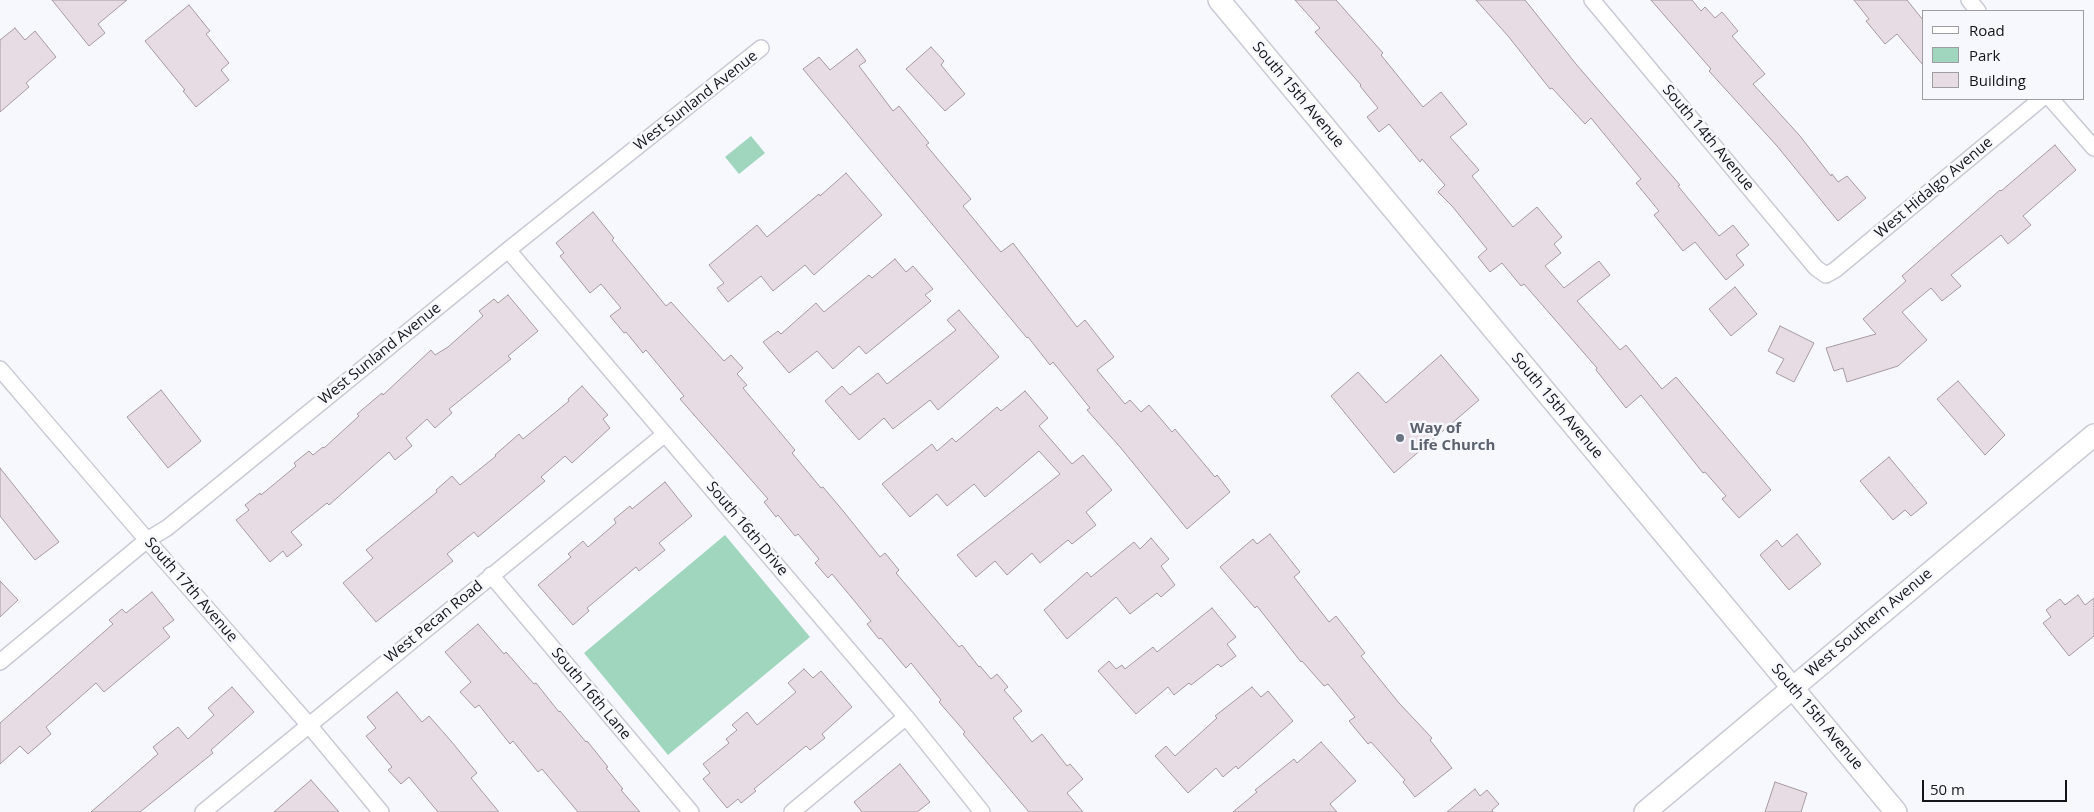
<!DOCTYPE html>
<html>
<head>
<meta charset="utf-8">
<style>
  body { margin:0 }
  #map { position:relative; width:2094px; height:812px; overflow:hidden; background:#f7f7fe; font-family:"Open Sans",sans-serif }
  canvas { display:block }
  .legend { position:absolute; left:1922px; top:10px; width:162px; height:90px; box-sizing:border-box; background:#f7f7fe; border:1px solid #9d9da2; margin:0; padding:6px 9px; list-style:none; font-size:15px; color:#151519 }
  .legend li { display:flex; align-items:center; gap:10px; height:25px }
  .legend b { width:25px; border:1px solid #9d9da2 }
  .scale { position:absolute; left:1922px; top:780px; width:145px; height:22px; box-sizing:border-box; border:2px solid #151519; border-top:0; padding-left:6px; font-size:15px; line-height:18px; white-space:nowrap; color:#151519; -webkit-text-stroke:4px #f7f7fe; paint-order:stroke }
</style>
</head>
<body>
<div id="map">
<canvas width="2094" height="812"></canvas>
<ul class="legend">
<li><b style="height:6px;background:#fff"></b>Road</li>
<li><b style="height:14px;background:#9fd6bd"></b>Park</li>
<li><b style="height:14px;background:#e8dce4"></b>Building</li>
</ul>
<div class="scale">50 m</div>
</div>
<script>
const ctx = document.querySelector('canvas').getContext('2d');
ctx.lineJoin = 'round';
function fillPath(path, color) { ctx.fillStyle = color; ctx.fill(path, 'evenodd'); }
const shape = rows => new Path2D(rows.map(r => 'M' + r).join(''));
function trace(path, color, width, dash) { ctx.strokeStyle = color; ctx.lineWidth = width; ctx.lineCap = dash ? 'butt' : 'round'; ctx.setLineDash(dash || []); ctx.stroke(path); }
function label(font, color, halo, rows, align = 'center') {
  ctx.font = font + ' "Open Sans",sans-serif'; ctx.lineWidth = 5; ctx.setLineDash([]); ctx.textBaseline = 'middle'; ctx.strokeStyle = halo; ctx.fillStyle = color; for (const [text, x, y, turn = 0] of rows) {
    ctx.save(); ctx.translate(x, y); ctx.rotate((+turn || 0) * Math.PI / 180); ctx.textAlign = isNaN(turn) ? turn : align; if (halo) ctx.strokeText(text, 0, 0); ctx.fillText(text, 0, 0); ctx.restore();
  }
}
const green = shape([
  [751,136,765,153,739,174,725,157],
  [725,535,810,637,668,755,584,653]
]);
const building = shape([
  [52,0,127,0,98,24,105,33,89,46,52,0],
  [1295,0,1336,0,1383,53,1381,55,1423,107,1441,92,1467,124,1450,137,1479,170,1472,176,1513,227,1537,207,1562,237,1554,244,1561,253,1545,266,1564,288,1599,261,1610,275,1577,301,1620,350,1626,345,1662,389,1676,377,1771,490,1739,518,1722,499,1726,496,1705,472,1703,473,1641,395,1626,408,1596,370,1597,368,1524,284,1521,286,1502,263,1490,272,1478,257,1487,249,1452,206,1438,192,1445,185,1422,159,1420,162,1389,124,1379,132,1367,117,1378,108,1360,86,1361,85,1315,32,1320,28,1295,0],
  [1476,0,1525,0,1576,64,1680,185,1678,186,1719,236,1733,225,1749,245,1736,255,1744,265,1726,280,1695,242,1683,251,1654,215,1659,211,1636,183,1641,179,1591,118,1585,124,1552,88,1550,89,1508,36,1476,0],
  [1651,0,1692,0,1701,11,1705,7,1715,18,1722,12,1738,31,1732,36,1765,74,1753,84,1800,136,1831,176,1832,174,1838,182,1847,176,1866,198,1838,221,1777,146,1709,71,1711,69,1651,0],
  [1854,0,1907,0,1923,20,1923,65,1897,34,1885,44,1866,21,1869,19,1854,0],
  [189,5,210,31,206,34,229,63,221,70,229,80,196,107,183,91,185,90,145,41,189,5],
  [15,28,25,40,35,31,56,57,26,83,29,87,0,112,0,40,15,28],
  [931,47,944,61,941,65,965,94,945,111,906,69,931,47],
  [857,49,866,61,859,66,893,111,899,106,929,143,926,145,971,199,963,206,995,245,1001,252,1013,243,1077,327,1085,320,1114,357,1097,370,1125,404,1130,400,1141,412,1149,405,1172,432,1175,429,1215,477,1217,475,1230,492,1187,529,1120,447,1087,410,1090,408,1053,362,1050,365,1028,337,1027,338,803,69,819,57,830,70,857,49],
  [2055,145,2076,170,2023,216,2031,225,2008,244,2001,235,1951,275,1961,286,1942,301,1931,288,1902,312,1927,340,1898,366,1847,382,1843,368,1834,371,1826,348,1876,334,1863,319,1906,281,1902,276,2000,190,2001,191,2055,145],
  [846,173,882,215,814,275,805,265,773,291,761,276,728,302,717,288,724,283,709,265,757,225,767,237,819,194,820,196,846,173],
  [593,212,614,238,612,240,666,306,671,302,724,361,731,355,743,368,737,374,747,385,743,388,795,450,792,453,821,488,823,487,844,512,880,557,885,553,899,570,896,573,959,647,962,645,979,667,980,666,991,679,997,674,1008,687,1004,690,1022,711,1013,718,1032,742,1042,734,1067,766,1070,764,1083,779,1067,793,1083,812,1029,812,963,734,965,732,939,702,941,700,911,663,906,668,881,638,879,639,867,624,871,621,832,574,828,578,815,563,819,559,798,534,795,536,778,515,776,517,764,502,768,499,680,399,684,396,646,350,643,353,626,332,624,333,610,316,621,308,601,284,590,293,573,272,560,256,564,253,556,243,593,212],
  [895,259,906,272,913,266,933,289,925,295,931,301,866,354,859,346,833,369,817,351,789,373,763,342,778,331,781,334,816,303,824,312,869,275,872,278,895,259],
  [1735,287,1757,314,1731,336,1709,309,1735,287],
  [508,295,538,331,508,356,511,359,449,409,452,413,435,428,427,419,406,438,412,446,395,460,389,452,329,505,327,503,291,532,302,545,287,557,283,551,270,562,236,520,249,510,245,505,260,493,261,495,296,466,294,463,309,451,313,455,323,447,324,448,359,416,357,414,382,393,383,395,431,350,435,355,448,347,483,316,479,311,494,299,498,303,508,295],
  [959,310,999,357,938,410,930,400,893,429,884,418,859,440,825,401,842,386,850,395,878,373,887,384,956,330,947,320,959,310],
  [1780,326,1814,343,1794,382,1776,373,1784,359,1768,351,1780,326],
  [1441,355,1479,400,1394,473,1331,396,1358,372,1386,403,1441,355],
  [1958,381,2005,435,1985,455,1937,399,1958,381],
  [582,386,608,415,603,419,610,428,572,463,565,456,541,477,545,481,478,537,474,532,447,554,453,561,376,622,343,583,373,558,366,550,437,492,436,490,452,476,460,485,496,456,495,455,519,434,523,439,569,401,568,399,582,386],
  [161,390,201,441,168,468,127,417,161,390],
  [1025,391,1048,418,1039,426,1072,464,1083,455,1112,490,1086,512,1096,525,1072,544,1068,540,1040,563,1032,553,1007,575,995,561,976,577,957,555,1060,474,1039,451,985,497,974,484,947,506,937,494,910,517,882,484,932,444,937,451,952,438,956,442,997,407,1001,411,1025,391],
  [1889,457,1927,503,1911,516,1905,510,1893,520,1860,481,1889,457],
  [0,468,59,542,35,560,0,516,0,468],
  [665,482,692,516,659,543,665,550,639,571,636,567,587,608,589,611,573,625,538,585,571,557,568,554,583,541,588,547,616,523,614,519,630,506,632,509,665,482],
  [1270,534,1300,572,1294,577,1329,622,1336,616,1365,653,1361,656,1399,703,1432,738,1430,740,1452,768,1415,797,1403,782,1405,780,1371,742,1368,744,1349,721,1355,717,1328,684,1324,686,1302,661,1301,662,1257,606,1255,608,1220,567,1253,539,1257,544,1270,534],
  [1797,534,1821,564,1789,590,1760,555,1777,540,1782,547,1797,534],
  [1151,538,1169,559,1161,566,1175,585,1161,597,1157,593,1130,614,1116,597,1067,639,1044,610,1087,572,1091,577,1134,542,1140,549,1151,538],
  [0,581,18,600,0,617,0,581],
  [152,592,174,620,163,628,170,637,104,692,96,683,46,727,51,734,28,754,20,746,0,764,0,723,113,624,109,620,122,609,126,613,152,592],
  [2078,595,2085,605,2094,598,2094,636,2069,656,2043,623,2051,617,2046,610,2060,599,2065,605,2078,595],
  [1212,608,1236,637,1227,644,1236,656,1221,667,1218,664,1191,685,1189,683,1174,695,1168,687,1136,714,1098,671,1109,661,1116,669,1122,665,1125,669,1153,647,1157,652,1212,608],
  [478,624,504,654,506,652,534,684,536,683,559,712,560,711,586,742,587,741,608,767,606,768,623,789,621,790,640,812,578,812,542,769,538,772,513,741,510,744,479,705,475,708,460,692,471,682,445,652,478,624],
  [804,669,813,678,821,671,852,707,822,734,825,738,810,750,806,746,754,789,756,791,741,803,738,799,727,808,703,779,710,773,703,764,729,743,726,739,737,730,732,725,747,712,757,725,796,692,788,683,804,669],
  [232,687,254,712,211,750,213,753,140,812,91,812,158,754,153,747,178,727,188,739,214,715,208,708,232,687],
  [1252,687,1261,697,1268,691,1293,721,1238,769,1236,766,1223,777,1216,768,1188,793,1155,756,1166,746,1175,756,1217,718,1215,716,1252,687],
  [397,692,422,722,429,716,451,741,477,773,471,778,499,812,438,812,409,777,401,784,388,770,392,767,366,736,376,728,367,717,397,692],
  [1321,742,1356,781,1330,804,1337,812,1233,812,1257,792,1255,790,1294,759,1297,763,1321,742],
  [900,764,930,802,917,812,862,812,854,802,900,764],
  [311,780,339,812,274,812,311,780],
  [1775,782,1807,793,1801,812,1765,812,1775,782],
  [1475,789,1480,796,1487,790,1499,804,1492,810,1493,812,1447,812,1475,789]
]);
const street = shape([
  [1592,0,1816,268,1826,275,1835,270,2041,99],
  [1969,0,1978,11],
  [2051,99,2094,148],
  [508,250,906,717,982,812],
  [0,369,147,540,308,724,381,812],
  [491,575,691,812],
  [0,662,147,540,167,528,508,250,761,48],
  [203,812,665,434],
  [792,812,906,717]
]);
const secondary = shape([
  [1219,0,1896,812],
  [1645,812,2094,435]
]);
const markers = [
  [1400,438,5,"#6b7280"]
];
const streetNames = [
  ["South 15th Avenue",1298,95,50],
  ["West Sunland Avenue",696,101,-38],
  ["South 14th Avenue",1708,138,50],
  ["West Hidalgo Avenue",1934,188,-40],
  ["West Sunland Avenue",380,354,-39],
  ["South 15th Avenue",1557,406,50],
  ["South 16th Drive",747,529,50],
  ["South 17th Avenue",191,590,49],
  ["West Pecan Road",434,622,-39],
  ["West Southern Avenue",1869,623,-40],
  ["South 16th Lane",591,694,50],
  ["South 15th Avenue",1817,717,50]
];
const worshipNames = [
  ["Way of",1410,429],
  ["Life Church",1410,446]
];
fillPath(green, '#9fd6bd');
fillPath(building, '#e8dce4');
trace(building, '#a69aa2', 1);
trace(street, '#cacad6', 18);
trace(secondary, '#cacad6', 24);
trace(street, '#fff', 15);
trace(secondary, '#fff', 21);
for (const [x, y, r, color] of markers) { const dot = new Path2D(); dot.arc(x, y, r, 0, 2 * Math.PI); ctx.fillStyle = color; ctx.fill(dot); trace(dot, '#f7f7fe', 2); }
label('15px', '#151519', '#f7f7fe', streetNames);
label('bold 15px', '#5b616d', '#f7f7fe', worshipNames, 'left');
</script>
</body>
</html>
